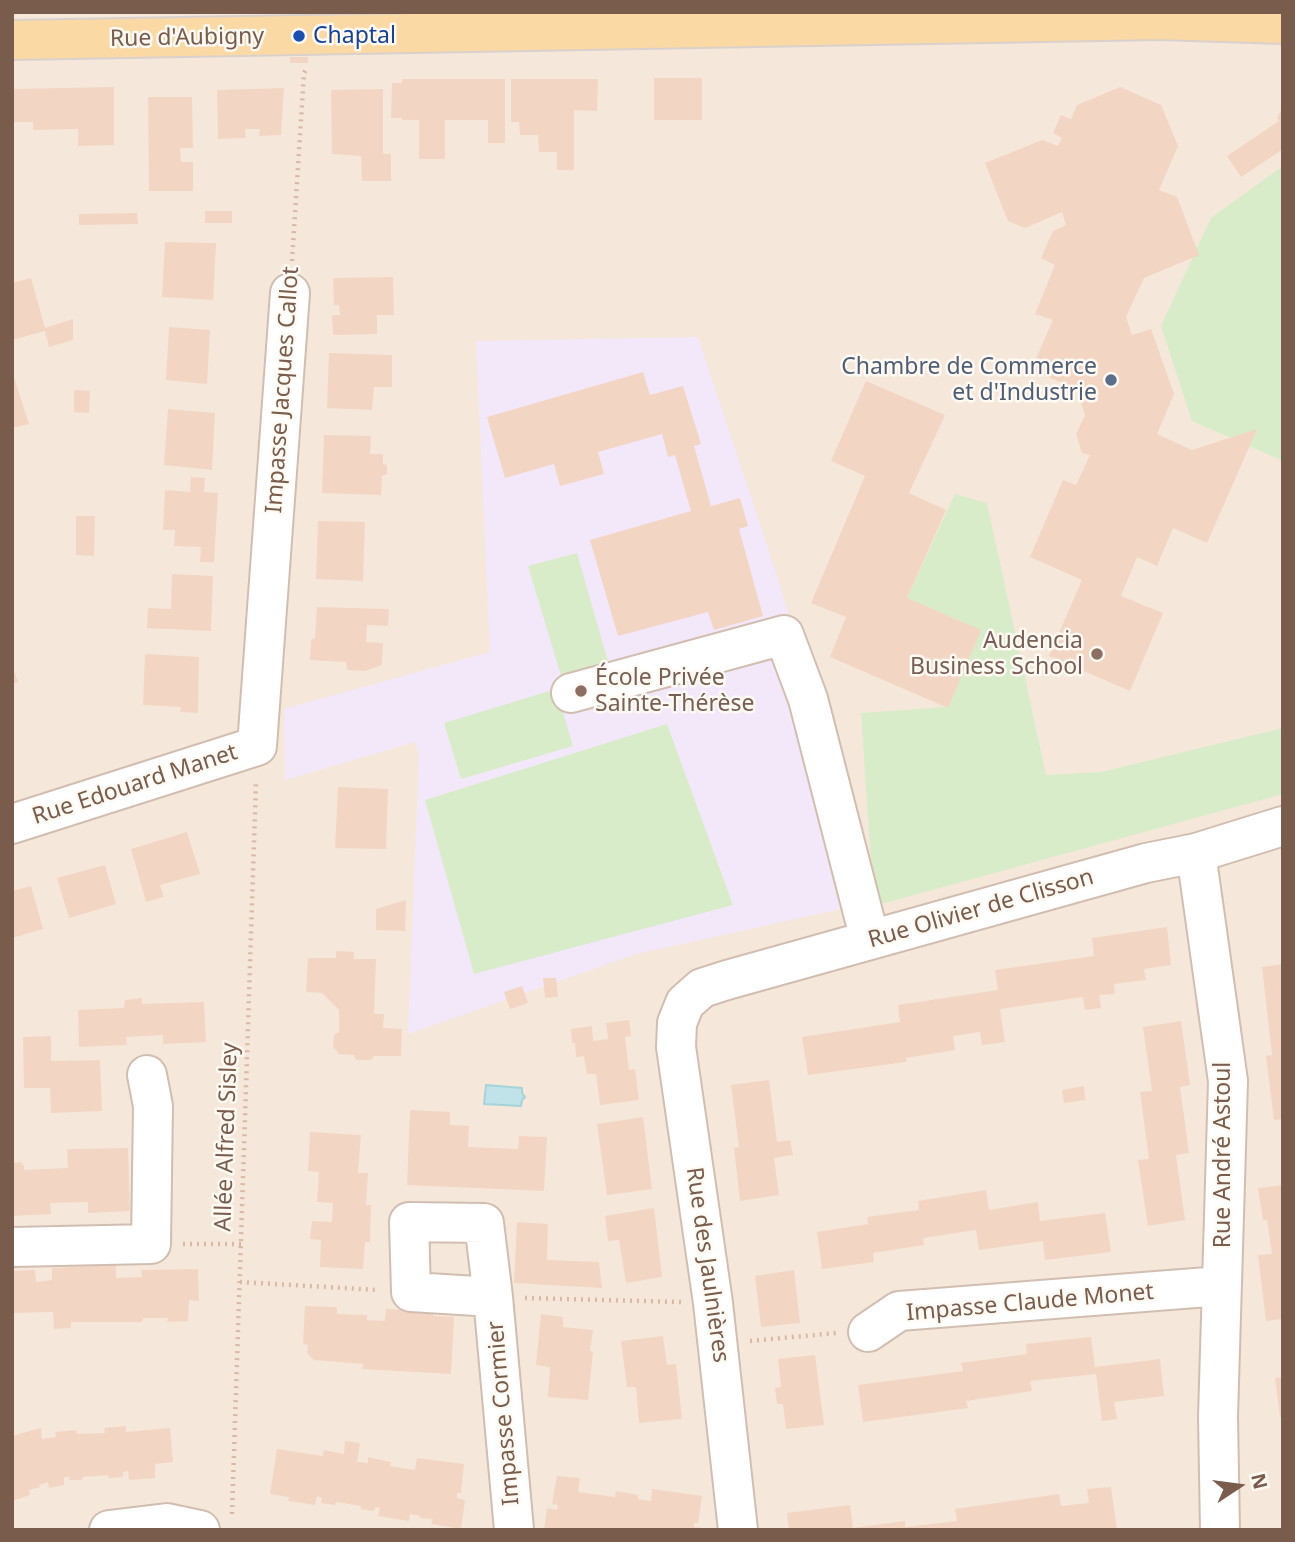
<!DOCTYPE html>
<html>
<head>
<meta charset="utf-8">
<style>
  body { margin:0 }
  #map { position:relative; width:1295px; height:1542px; overflow:hidden; background:#fdf6ec; font-family:"Noto Sans",sans-serif }
  canvas { display:block }
  .frame { position:absolute; inset:0; border:14px solid #7a5c4d; pointer-events:none }
  .north { position:absolute; left:1204px; top:1451px; width:70px; height:70px; -webkit-text-stroke:5px #fffaf3; paint-order:stroke; rotate:77deg; font-size:19px; font-weight:700; line-height:28px; text-align:center; color:#7a5c4d }
  .north::after { content:''; display:block; margin:auto; width:24px; height:32px; background:#7a5c4d; clip-path:polygon(50% 0,100% 100%,50% 72%,0 100%) }
</style>
</head>
<body>
<div id="map">
<canvas width="1295" height="1542"></canvas>
<div class="frame"></div>
<div class="north">N</div>
</div>
<script>
const ctx = document.querySelector('canvas').getContext('2d');
ctx.lineJoin = 'round';
function fillPath(path, color) { ctx.fillStyle = color; ctx.fill(path, 'evenodd'); }
const shape = rows => new Path2D(rows.map(r => 'M' + r).join(''));
function trace(path, color, width, dash) { ctx.strokeStyle = color; ctx.lineWidth = width; ctx.lineCap = dash ? 'butt' : 'round'; ctx.setLineDash(dash || []); ctx.stroke(path); }
function label(font, color, halo, rows, align = 'center') {
  ctx.font = font + ' "Noto Sans",sans-serif'; ctx.lineWidth = 5; ctx.setLineDash([]); ctx.textBaseline = 'middle'; ctx.strokeStyle = halo; ctx.fillStyle = color; for (const [text, x, y, turn = 0] of rows) {
    ctx.save(); ctx.translate(x, y); ctx.rotate((+turn || 0) * Math.PI / 180); ctx.textAlign = isNaN(turn) ? turn : align; if (halo) ctx.strokeText(text, 0, 0); ctx.fillText(text, 0, 0); ctx.restore();
  }
}
const residential = shape([
  [12,12,1283,12,1283,1530,12,1530]
]);
const education = shape([
  [698,337,765,539,817,704,868,903,636,954,408,1034,419,755,415,742,285,780,284,709,490,652,476,341]
]);
const green = shape([
  [1283,166,1283,461,1192,421,1161,326,1211,218],
  [955,494,987,503,1046,775,1101,772,1283,728,1283,794,874,906,861,713,948,707,980,630,907,598],
  [577,553,613,679,566,692,528,566],
  [556,689,573,746,461,779,444,723],
  [667,724,733,905,474,974,425,800]
]);
const water = shape([
  [486,1085,522,1088,522,1093,525,1097,522,1100,521,1106,484,1104,486,1085]
]);
const building = shape([
  [290,57,308,57,308,63,290,63],
  [654,78,702,78,702,120,654,120],
  [402,79,505,79,505,143,488,143,488,120,445,120,445,159,419,159,419,120,402,120,402,118,391,118,392,83,402,83],
  [511,79,598,79,597,111,574,110,574,170,557,170,557,152,539,152,538,135,520,135,519,122,511,122],
  [114,87,114,145,78,146,78,129,33,130,33,122,12,122,12,89],
  [1120,87,1161,105,1178,146,1159,190,1177,197,1199,255,1144,278,1126,317,1132,335,1151,329,1174,394,1157,434,1192,450,1257,429,1207,543,1173,528,1157,566,1137,557,1121,596,1163,613,1130,691,1049,656,1082,580,1030,557,1063,480,1076,485,1090,455,1082,453,1076,434,1085,415,1077,389,1031,370,1053,320,1035,314,1055,265,1041,258,1053,231,1066,225,1062,212,1025,228,1008,221,985,163,1042,140,1058,146,1062,138,1053,133,1061,115,1071,119,1077,105],
  [284,88,281,135,259,136,260,129,245,129,246,138,218,139,217,90],
  [383,89,383,154,391,154,391,181,362,181,361,156,332,154,331,90],
  [148,97,192,97,193,148,180,148,181,162,193,162,193,191,149,191],
  [1283,111,1283,149,1241,177,1227,156,1279,121,1277,118,1280,112],
  [205,211,232,211,232,223,205,223],
  [137,213,138,224,79,225,79,214],
  [165,242,216,243,213,300,162,297],
  [393,277,394,315,377,315,377,334,333,335,332,315,340,315,339,305,334,305,333,278],
  [31,278,45,328,73,319,73,340,49,347,45,331,12,340,12,283],
  [169,327,210,330,207,384,166,380],
  [329,353,392,355,392,387,374,387,372,410,327,408],
  [12,371,29,424,12,428],
  [643,372,650,395,683,386,701,444,694,446,711,506,740,498,748,526,739,529,763,616,714,630,708,612,618,636,590,540,691,511,675,455,668,457,662,434,598,452,604,474,560,486,554,464,505,478,487,417],
  [866,381,945,415,909,493,946,510,907,598,981,630,948,708,830,657,846,617,811,603,865,476,831,461],
  [74,390,90,391,89,413,74,412],
  [168,409,215,413,212,470,164,465],
  [324,435,371,436,370,454,383,454,383,464,387,465,387,474,382,476,381,495,322,493],
  [191,477,205,478,204,492,218,493,214,562,200,562,201,547,174,546,175,530,163,530,165,490,190,492],
  [76,516,95,516,94,556,76,555],
  [318,521,365,522,363,581,316,579],
  [172,574,213,576,211,631,147,628,148,608,171,609],
  [317,607,389,609,388,626,367,625,366,642,383,643,382,665,365,671,347,670,346,662,310,660,311,640,315,638],
  [145,654,199,657,198,713,180,712,181,707,143,705],
  [12,665,18,682,12,684],
  [338,787,388,789,386,849,335,848],
  [187,832,200,874,160,885,164,897,146,902,131,849],
  [105,865,116,904,69,918,57,878],
  [31,886,43,929,12,938,12,891],
  [406,900,405,931,376,930,376,909],
  [1167,927,1171,965,1144,969,1146,980,1114,984,1115,994,1099,995,1101,1008,1085,1010,1083,997,1000,1009,1005,1042,982,1045,980,1032,953,1036,955,1050,906,1058,906,1062,808,1075,802,1037,900,1022,898,1005,998,990,995,970,1094,956,1092,938],
  [336,951,354,952,354,959,376,959,374,1014,384,1014,383,1028,402,1029,401,1056,374,1056,371,1060,356,1060,354,1055,338,1054,337,1051,333,1047,334,1035,339,1032,339,1010,322,993,306,992,308,958,336,958],
  [1283,964,1283,1119,1274,1120,1266,1056,1272,1055,1262,967],
  [543,978,556,978,558,997,545,998],
  [522,986,528,1003,510,1009,504,992],
  [142,998,142,1004,204,1002,206,1042,163,1044,163,1035,126,1037,127,1045,79,1047,78,1010,124,1008,125,1000],
  [629,1020,631,1036,625,1037,629,1070,635,1069,639,1100,600,1105,596,1074,587,1074,584,1056,576,1057,575,1043,572,1043,571,1029,592,1026,593,1041,608,1039,606,1023],
  [1181,1021,1190,1085,1180,1087,1189,1153,1176,1155,1185,1220,1148,1226,1138,1160,1149,1159,1140,1092,1152,1091,1143,1027],
  [51,1036,51,1061,100,1060,102,1111,51,1113,50,1088,24,1088,23,1037],
  [769,1080,777,1142,790,1140,793,1155,774,1158,779,1195,740,1201,734,1148,739,1147,731,1085],
  [1084,1086,1085,1100,1064,1103,1062,1090],
  [410,1110,450,1112,450,1125,469,1126,468,1147,518,1149,519,1136,547,1137,544,1191,407,1185],
  [643,1117,652,1189,607,1195,597,1124],
  [310,1132,361,1135,358,1173,368,1173,366,1205,371,1205,370,1242,365,1242,363,1269,320,1267,321,1240,310,1239,312,1221,332,1222,333,1203,317,1202,319,1172,308,1171],
  [128,1148,130,1211,88,1213,88,1202,50,1203,51,1214,12,1216,12,1163,21,1162,24,1166,24,1170,68,1168,67,1149],
  [1283,1185,1283,1319,1266,1321,1258,1255,1272,1254,1267,1220,1263,1220,1258,1188],
  [986,1190,989,1210,1038,1202,1040,1221,1105,1213,1111,1252,1045,1260,1043,1241,979,1250,976,1230,923,1238,924,1245,873,1253,874,1262,822,1269,817,1232,868,1224,867,1217,919,1210,918,1201],
  [654,1208,662,1277,626,1283,619,1240,608,1241,605,1216],
  [517,1222,548,1224,547,1260,599,1262,602,1288,514,1283],
  [116,1265,116,1278,142,1277,141,1270,198,1269,199,1301,189,1300,188,1321,167,1322,168,1318,143,1318,142,1322,71,1322,71,1328,54,1329,53,1312,12,1313,12,1271,35,1270,36,1282,52,1280,52,1268],
  [794,1270,800,1323,761,1327,755,1276],
  [305,1306,337,1307,337,1314,367,1315,367,1320,385,1321,386,1309,433,1311,433,1316,454,1317,451,1374,362,1369,363,1364,314,1360,307,1353,308,1345,303,1344],
  [541,1314,563,1317,563,1327,593,1330,590,1351,593,1352,588,1400,548,1397,550,1367,536,1365],
  [663,1336,667,1365,676,1364,682,1419,639,1423,636,1387,627,1387,621,1341],
  [1091,1337,1095,1367,1160,1359,1164,1396,1114,1402,1117,1419,1102,1421,1096,1374,1030,1381,1032,1391,966,1401,968,1408,863,1422,858,1385,963,1371,961,1363,1027,1354,1026,1344],
  [815,1355,824,1425,786,1429,783,1404,777,1404,775,1388,781,1387,778,1359],
  [1283,1377,1283,1417,1280,1417,1275,1378],
  [126,1426,126,1432,170,1428,173,1462,155,1464,155,1478,129,1480,128,1471,123,1472,123,1477,109,1478,108,1475,83,1477,82,1480,69,1480,70,1477,64,1477,64,1485,49,1488,48,1482,39,1485,40,1487,29,1490,30,1495,12,1501,12,1436,41,1428,42,1439,56,1437,55,1432,76,1430,77,1434,105,1433,104,1428],
  [345,1441,360,1443,357,1462,368,1463,368,1457,391,1462,390,1466,415,1470,417,1458,464,1464,461,1493,457,1493,457,1498,465,1500,461,1529,431,1524,433,1519,420,1518,420,1516,410,1514,409,1521,378,1516,380,1508,375,1507,374,1511,361,1509,361,1506,336,1502,335,1505,321,1503,322,1498,317,1496,315,1505,288,1501,289,1497,270,1494,277,1449,323,1456,324,1450,344,1454],
  [557,1476,580,1478,578,1492,615,1497,616,1491,638,1495,638,1499,651,1501,652,1489,702,1496,698,1523,694,1523,694,1527,702,1528,701,1530,544,1530,547,1508,557,1510,558,1505,552,1504],
  [1111,1487,1117,1530,789,1530,787,1513,850,1505,853,1528,905,1521,905,1527,957,1521,955,1509,1059,1494,1061,1506,1089,1503,1087,1489]
]);
const path = shape([
  [292,261,304,73,307,68],
  [183,1244,242,1244],
  [240,1282,378,1290],
  [525,1298,681,1302],
  [750,1341,836,1333],
  [232,1514,256,782]
]);
const minor = shape([
  [571,693,784,635,808,699,870,940],
  [12,824,257,746,290,293],
  [1196,853,1228,1081,1218,1417,1220,1530],
  [12,1247,151,1244,153,1106,147,1075],
  [493,1297,411,1292,409,1222,484,1223,493,1297,514,1530],
  [868,1332,899,1311,1221,1286],
  [109,1530,167,1523,200,1530],
  [738,1530,713,1303,676,1047,677,1023,685,1003,702,988,727,980,1146,863,1196,853,1283,826]
]);
const major = shape([
  [12,40,1160,20,1283,24]
]);
const markers = [
  [299,36,7,"#1a4fb4"],
  [1111,380,7,"#5c6f8a"],
  [1097,654,7,"#8d6e63"],
  [581,691,7,"#8d6e63"]
];
const transitNames = [
  ["Chaptal",313,36]
];
const streetNames = [
  ["Rue d'Aubigny",187,38,-1],
  ["Impasse Jacques Callot",283,390,-86],
  ["Rue Edouard Manet",135,785,-18],
  ["Rue Olivier de Clisson",981,909,-16],
  ["Allée Alfred Sisley",227,1137,-88],
  ["Rue André Astoul",1223,1155,-90],
  ["Rue des Jaulnières",707,1265,82],
  ["Impasse Claude Monet",1030,1303,-5],
  ["Impasse Cormier",504,1413,-95]
];
const serviceNames = [
  ["Chambre de Commerce",1097,367],
  ["et d'Industrie",1097,393]
];
const educationNames = [
  ["Audencia",1083,641],
  ["Business School",1083,667],
  ["École Privée",595,678,"left"],
  ["Sainte-Thérèse",595,704,"left"]
];
fillPath(residential, '#f5e8da');
fillPath(education, '#f3e8fa');
fillPath(green, '#d8ecc9');
fillPath(water, '#bfe3e8');
trace(water, '#a5d3da', 2);
fillPath(building, '#f3d5c3');
trace(minor, '#d1beb0', 42);
trace(major, '#dad1cd', 42);
trace(path, '#d9b8a5', 4.5, [2, 5]);
trace(minor, '#fff', 38);
trace(major, '#fbd9a5', 38);
for (const [x, y, r, color] of markers) { const dot = new Path2D(); dot.arc(x, y, r, 0, 2 * Math.PI); ctx.fillStyle = color; ctx.fill(dot); trace(dot, '#fffaf3', 2.5); }
label('23px', '#164399', '#fffaf3', transitNames, 'left');
label('23px', '#7a5c4d', '#fffaf3', streetNames);
label('23px', '#4e5e75', '#fffaf3', serviceNames, 'right');
label('23px', '#785e54', '#fffaf3', educationNames, 'right');
</script>
</body>
</html>
